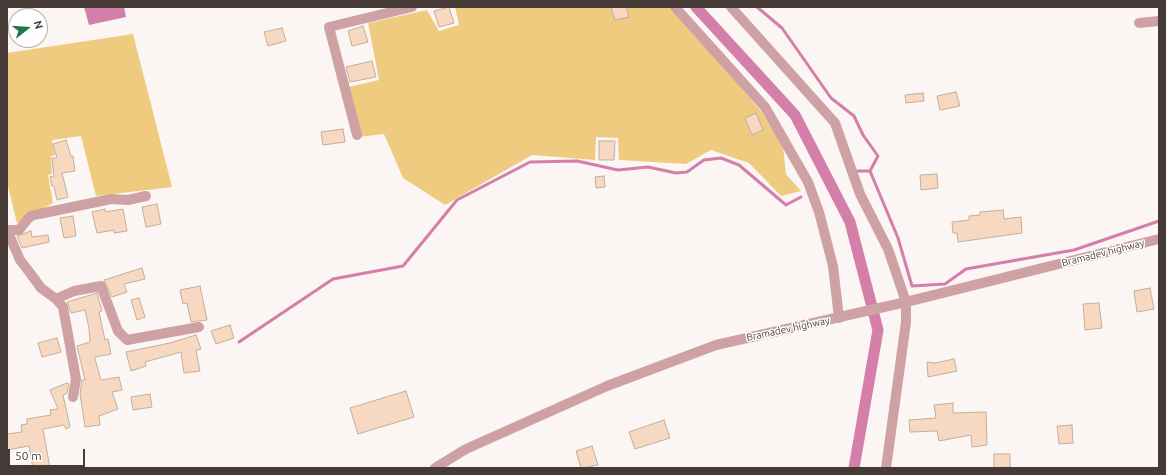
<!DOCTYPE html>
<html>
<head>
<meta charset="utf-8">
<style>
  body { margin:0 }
  #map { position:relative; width:1166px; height:475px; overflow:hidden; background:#fbf5f3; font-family:Ubuntu,sans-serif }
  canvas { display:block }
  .frame { position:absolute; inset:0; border:8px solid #453a36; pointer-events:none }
  .north { position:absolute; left:8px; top:8px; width:40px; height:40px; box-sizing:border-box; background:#fff; border:1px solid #b5b0af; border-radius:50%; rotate:73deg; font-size:11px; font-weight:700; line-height:16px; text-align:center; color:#453a36 }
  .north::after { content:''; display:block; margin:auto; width:14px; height:18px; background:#1f774b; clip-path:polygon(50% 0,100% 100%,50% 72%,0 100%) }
  .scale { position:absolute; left:8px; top:449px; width:77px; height:18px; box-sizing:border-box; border:2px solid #453a36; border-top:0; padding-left:5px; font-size:12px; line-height:14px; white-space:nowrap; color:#453a36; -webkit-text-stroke:3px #fff; paint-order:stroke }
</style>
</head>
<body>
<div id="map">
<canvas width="1166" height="475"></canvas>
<div class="frame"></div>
<div class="north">N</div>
<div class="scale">50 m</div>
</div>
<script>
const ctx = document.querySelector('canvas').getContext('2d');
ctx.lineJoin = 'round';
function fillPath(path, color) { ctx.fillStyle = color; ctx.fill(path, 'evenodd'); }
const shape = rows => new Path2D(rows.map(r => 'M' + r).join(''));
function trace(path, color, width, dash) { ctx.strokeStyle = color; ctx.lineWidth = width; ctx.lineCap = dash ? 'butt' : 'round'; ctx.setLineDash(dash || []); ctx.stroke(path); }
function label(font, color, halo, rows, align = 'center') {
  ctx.font = font + ' Ubuntu,sans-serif'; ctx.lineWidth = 3; ctx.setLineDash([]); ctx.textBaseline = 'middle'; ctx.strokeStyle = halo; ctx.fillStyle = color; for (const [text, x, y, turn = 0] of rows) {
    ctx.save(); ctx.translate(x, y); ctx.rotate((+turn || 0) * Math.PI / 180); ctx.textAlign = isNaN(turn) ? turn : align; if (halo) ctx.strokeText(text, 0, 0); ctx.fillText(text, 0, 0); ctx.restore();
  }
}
const green = shape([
  [455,7,670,7,715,56,761,111,783,147,786,174,801,191,781,196,749,163,711,150,686,164,619,160,618,138,596,137,595,160,532,155,445,205,403,178,384,134,359,137,348,87,379,80,368,23,427,10,439,31,459,25],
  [133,34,172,187,96,196,81,136,52,140,55,155,51,156,52,174,48,175,53,203,17,223,7,182,7,53]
]);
const water = shape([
  [84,7,124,7,126,17,89,25]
]);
const stream = shape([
  [757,7,782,28,831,98,854,116,863,135,878,156,870,171,857,171],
  [870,171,898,238,912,286,945,284,966,269,1074,250,1159,221],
  [239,342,333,279,403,266,457,200,530,162,577,161,618,170,648,167,676,173,687,172,704,160,721,158,739,165,786,205,801,197]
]);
const canal = shape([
  [696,7,795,115,850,222,878,330,854,468]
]);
const building = shape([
  [449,7,454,23,439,27,434,11,449,7],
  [611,7,626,7,629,17,615,20,611,7],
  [363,26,368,42,352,46,348,31,363,26],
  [282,28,286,41,268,46,264,32,282,28],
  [372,61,376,77,350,82,346,67,372,61],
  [956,92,960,106,940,110,937,96,956,92],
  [923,93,924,101,906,103,905,95,923,93],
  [756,113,763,130,752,135,745,118,756,113],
  [343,129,345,142,323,145,321,132,343,129],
  [66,140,71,156,73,156,75,171,62,173,68,197,57,200,54,186,52,186,50,177,54,176,52,158,57,158,53,144,66,140],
  [599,141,615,141,614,160,599,160,599,141],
  [937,174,938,188,921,190,920,175,937,174],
  [604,176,605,187,596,188,595,177,604,176],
  [157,204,161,224,146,227,142,207,157,204],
  [105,209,105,212,123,209,127,231,114,233,114,230,97,233,92,212,105,209],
  [1003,210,1004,219,1021,217,1022,233,958,242,957,233,953,233,952,222,969,220,969,216,980,215,980,212,1003,210],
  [73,216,76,236,64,238,60,218,73,216],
  [31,231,32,237,48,235,49,242,22,248,17,236,31,231],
  [142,268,145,279,124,284,127,292,112,297,104,280,142,268],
  [200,286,207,320,191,322,187,303,183,304,180,290,200,286],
  [1150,288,1154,309,1137,312,1134,291,1150,288],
  [97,293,102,311,99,312,105,340,108,339,111,354,95,357,95,359,101,380,119,377,122,390,112,392,118,409,99,416,100,425,85,427,80,394,82,380,85,380,77,346,90,342,89,328,85,310,71,313,67,302,97,293],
  [139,298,145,317,137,320,131,300,139,298],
  [1099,303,1102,328,1085,330,1083,304,1099,303],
  [230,325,234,338,216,344,211,331,230,325],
  [196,335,201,349,196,350,200,371,184,373,181,352,145,362,146,366,131,371,126,352,170,343,196,335],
  [57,338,61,352,42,357,38,343,57,338],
  [954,359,957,371,928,377,927,362,935,363,954,359],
  [67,383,69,384,67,393,63,395,70,427,66,429,64,425,43,429,50,468,33,468,29,446,7,450,7,434,22,432,21,425,27,424,27,419,51,415,50,410,58,409,50,390,67,383],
  [406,391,414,417,358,434,350,408,406,391],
  [150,394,152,407,133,410,131,397,150,394],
  [953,403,953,413,986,412,987,445,972,447,971,435,939,441,937,431,910,432,909,420,936,418,934,405,953,403],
  [664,420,670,438,635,449,629,432,664,420],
  [1072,425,1073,443,1059,444,1057,426,1072,425],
  [592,446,598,465,581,468,576,451,592,446],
  [994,454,1010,454,1010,467,994,468,994,454]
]);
const minor = shape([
  [675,7,765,107,808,182,819,212,833,266,839,318],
  [731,7,835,123,860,194,888,249,906,302,906,322,886,468],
  [1139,23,1159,21],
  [357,135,329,27,412,7],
  [7,230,20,260,30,273,41,288,56,299,63,307,76,379,73,397],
  [7,230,19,230,27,220,31,216,39,214,111,199,128,200,146,196],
  [56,299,74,291,101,286,118,331,127,340,199,327],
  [435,468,466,449,607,386,716,345,906,302,1159,239]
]);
const streetNames = [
  ["Bramadev highway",1103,253,-14],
  ["Bramadev highway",788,329,-12]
];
fillPath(green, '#eecb7f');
fillPath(water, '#d47fa9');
trace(stream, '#d47fa9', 3);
trace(canal, '#d47fa9', 11);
fillPath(building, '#f7d9c1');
trace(building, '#c3ae9c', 1);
trace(minor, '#cea2a5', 10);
label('10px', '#453a36', '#fff', streetNames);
</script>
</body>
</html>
